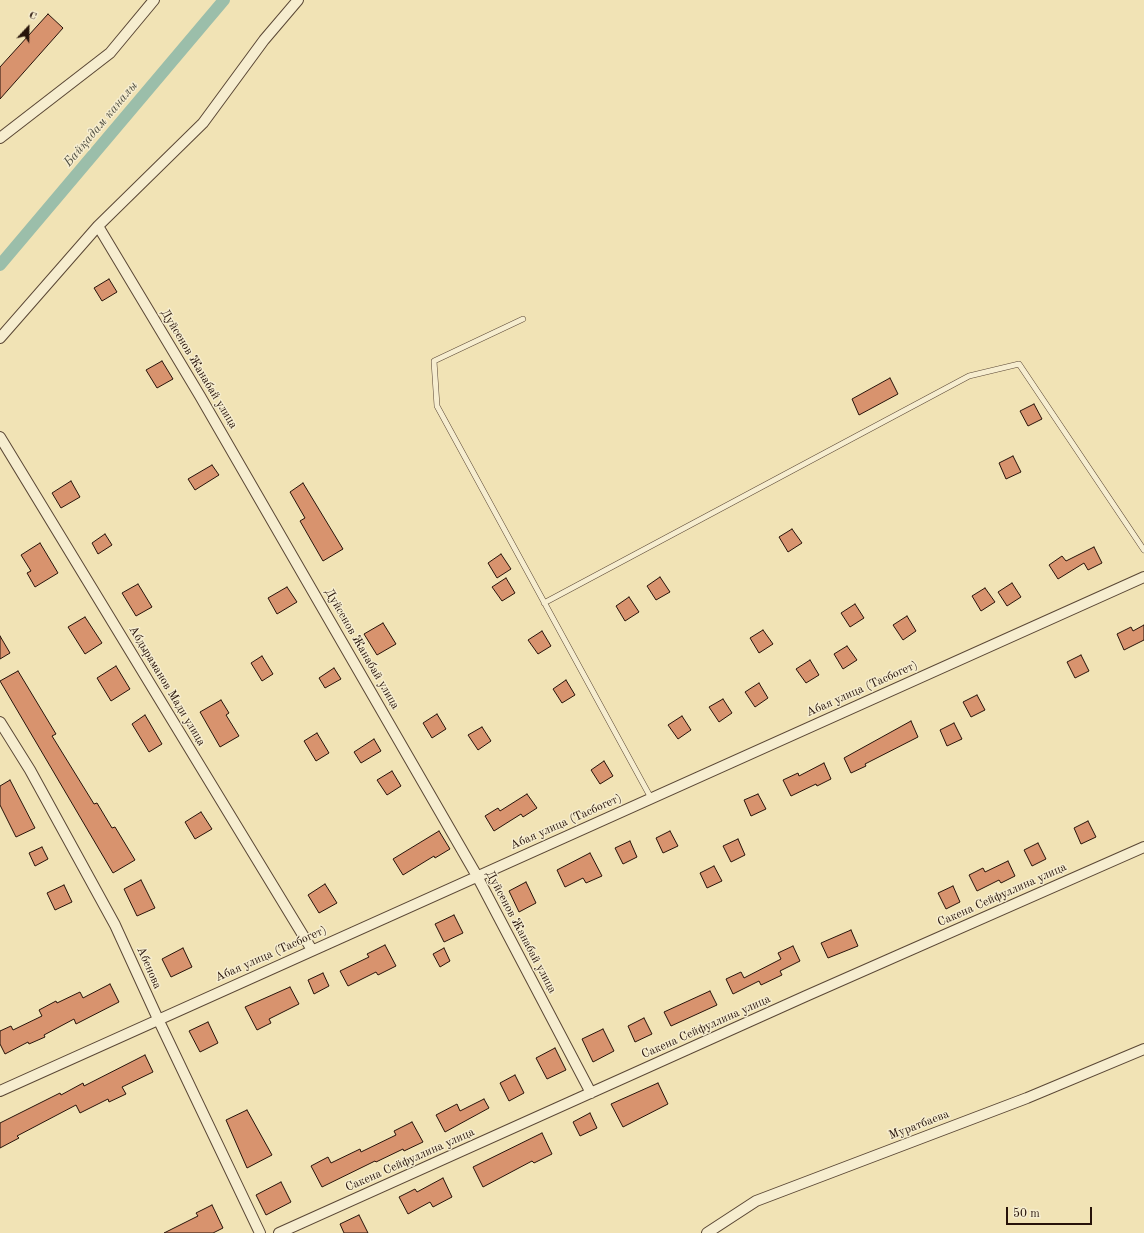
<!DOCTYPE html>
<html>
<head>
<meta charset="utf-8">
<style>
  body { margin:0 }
  #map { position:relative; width:1144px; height:1233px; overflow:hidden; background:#f1e3b5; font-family:"Old Standard TT",serif }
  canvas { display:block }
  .north { position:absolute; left:8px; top:8px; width:40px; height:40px; -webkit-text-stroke:3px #f6edcf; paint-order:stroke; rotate:22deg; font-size:11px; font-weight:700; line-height:16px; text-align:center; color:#27130a }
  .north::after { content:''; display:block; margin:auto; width:14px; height:18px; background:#27130a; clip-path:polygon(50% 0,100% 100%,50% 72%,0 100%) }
  .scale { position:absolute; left:1006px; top:1207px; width:86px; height:18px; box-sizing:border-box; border:2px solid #27130a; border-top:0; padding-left:5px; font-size:12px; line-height:14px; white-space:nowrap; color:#27130a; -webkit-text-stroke:3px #f6edcf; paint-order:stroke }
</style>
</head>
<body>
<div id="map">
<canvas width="1144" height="1233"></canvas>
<div class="north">С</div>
<div class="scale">50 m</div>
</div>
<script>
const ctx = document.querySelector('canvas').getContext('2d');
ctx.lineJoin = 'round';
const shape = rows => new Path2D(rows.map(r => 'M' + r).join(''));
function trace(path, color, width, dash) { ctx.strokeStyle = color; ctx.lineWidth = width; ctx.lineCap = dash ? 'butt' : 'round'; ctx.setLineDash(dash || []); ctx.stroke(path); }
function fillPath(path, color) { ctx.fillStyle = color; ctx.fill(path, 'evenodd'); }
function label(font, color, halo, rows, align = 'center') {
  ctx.font = font + ' "Old Standard TT",serif'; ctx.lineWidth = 3; ctx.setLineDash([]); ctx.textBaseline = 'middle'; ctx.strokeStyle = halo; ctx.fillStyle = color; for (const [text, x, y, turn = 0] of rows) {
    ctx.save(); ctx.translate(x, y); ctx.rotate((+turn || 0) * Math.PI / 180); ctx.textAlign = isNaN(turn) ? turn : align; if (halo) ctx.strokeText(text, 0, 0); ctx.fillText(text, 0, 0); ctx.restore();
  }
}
const canal = shape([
  [0,265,224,0]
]);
const building = shape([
  [48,14,63,28,0,99,0,67,48,14],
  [109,279,117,292,102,301,94,288,109,279],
  [162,361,173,379,157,388,146,370,162,361],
  [890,378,898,394,859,415,852,399,890,378],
  [1034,404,1042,419,1028,426,1020,411,1034,404],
  [1013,456,1021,472,1006,479,999,463,1013,456],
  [212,465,219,475,195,490,188,479,212,465],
  [71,481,80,497,61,508,52,493,71,481],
  [303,483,343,549,323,561,300,521,305,518,290,492,303,483],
  [792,529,802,543,788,552,779,537,792,529],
  [105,534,112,545,98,554,92,543,105,534],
  [40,543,58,573,35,587,27,573,31,571,21,555,40,543],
  [1094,547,1102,563,1088,570,1084,563,1058,579,1049,565,1062,556,1066,561,1094,547],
  [501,554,511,569,497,578,488,563,501,554],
  [660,577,670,592,656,600,647,586,660,577],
  [506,578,515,593,502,601,492,587,506,578],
  [1012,583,1021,597,1007,606,998,592,1012,583],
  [138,584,152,607,136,616,122,593,138,584],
  [287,587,297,602,277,614,268,598,287,587],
  [985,588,995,602,981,611,972,596,985,588],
  [629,597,639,612,625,621,616,606,629,597],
  [855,604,864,618,850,627,841,613,855,604],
  [907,616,916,631,903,640,893,625,907,616],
  [85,617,102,643,85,654,68,627,85,617],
  [383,623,396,644,377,655,364,634,383,623],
  [1144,625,1144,640,1124,650,1117,634,1131,627,1133,631,1144,625],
  [763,630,773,644,759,653,750,638,763,630],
  [542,631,551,646,538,654,528,640,542,631],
  [0,636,10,653,0,659,0,636],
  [847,646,857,660,843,669,834,654,847,646],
  [1081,655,1089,671,1075,678,1067,662,1081,655],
  [262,656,273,674,262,681,251,663,262,656],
  [810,660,819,675,806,683,796,669,810,660],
  [116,666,130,689,111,701,97,678,116,666],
  [334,668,341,679,325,688,319,678,334,668],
  [18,671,56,734,52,736,94,804,97,803,112,828,115,827,135,860,113,873,0,681,18,671],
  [566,680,575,695,562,703,553,689,566,680],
  [759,683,768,698,755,707,745,692,759,683],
  [977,695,985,710,971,717,963,702,977,695],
  [723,699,732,713,719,722,709,707,723,699],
  [221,700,229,713,226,715,239,736,220,747,200,712,221,700],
  [437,714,446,729,432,738,423,723,437,714],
  [145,715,162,744,149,752,132,724,145,715],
  [682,716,691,730,678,739,668,725,682,716],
  [911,721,918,737,865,764,866,766,851,773,844,758,911,721],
  [954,723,962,739,947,746,940,730,954,723],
  [482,727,491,741,478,750,468,735,482,727],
  [317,733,329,753,316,761,304,741,317,733],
  [374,739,381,751,361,763,354,752,374,739],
  [604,761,613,776,600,784,591,770,604,761],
  [824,763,831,779,817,786,816,784,791,796,783,780,798,773,799,776,824,763],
  [392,771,401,786,387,795,377,780,392,771],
  [10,780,35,828,16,837,0,805,0,786,10,780],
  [527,794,537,808,523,817,521,814,494,831,485,816,498,808,500,811,527,794],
  [758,794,766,809,751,816,744,800,758,794],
  [201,812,212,829,195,839,185,822,201,812],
  [1088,821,1096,837,1081,844,1074,828,1088,821],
  [439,831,450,849,435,858,434,856,403,875,393,859,439,831],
  [670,831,678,846,663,853,656,838,670,831],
  [738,839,745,855,731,862,723,846,738,839],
  [630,841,637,857,623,864,615,848,630,841],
  [1038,843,1046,859,1032,866,1024,850,1038,843],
  [42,847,48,859,35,866,29,853,42,847],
  [590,853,602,876,586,883,583,878,565,887,557,870,590,853],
  [1008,861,1015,876,1001,883,999,880,977,891,969,875,983,868,985,872,1008,861],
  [714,866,722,881,707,888,700,873,714,866],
  [141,880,155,908,137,916,124,889,141,880],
  [526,882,536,903,519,912,509,891,526,882],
  [325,884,337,903,319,913,308,895,325,884],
  [64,885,72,902,55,910,47,893,64,885],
  [953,886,960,902,946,909,938,893,953,886],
  [454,915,463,933,444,942,435,924,454,915],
  [851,930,858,946,828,958,821,943,851,930],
  [385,945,396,966,378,975,376,972,348,986,340,971,369,957,367,954,385,945],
  [793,946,800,961,780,971,782,975,761,985,759,981,733,994,726,979,741,972,744,978,781,959,778,953,793,946],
  [183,948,192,967,171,977,162,959,183,948],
  [444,948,450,961,440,967,433,954,444,948],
  [323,973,329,986,314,994,308,980,323,973],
  [110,984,119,1002,76,1024,74,1019,44,1035,45,1037,29,1044,28,1042,5,1054,0,1044,0,1031,11,1026,13,1030,42,1016,39,1010,56,1001,57,1003,80,992,83,998,110,984],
  [290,987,299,1004,269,1019,271,1023,257,1030,245,1007,290,987],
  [710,991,717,1005,671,1026,664,1012,710,991],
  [644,1018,652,1034,635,1042,628,1026,644,1018],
  [208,1022,218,1043,200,1052,189,1031,208,1022],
  [603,1029,614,1051,593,1062,582,1039,603,1029],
  [555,1048,566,1070,547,1079,536,1058,555,1048],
  [145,1055,153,1072,122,1087,126,1094,109,1102,108,1099,80,1113,76,1105,17,1136,19,1138,0,1148,0,1123,60,1093,61,1095,83,1083,84,1086,145,1055],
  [515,1075,524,1093,509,1101,500,1083,515,1075],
  [658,1083,668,1104,623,1127,611,1104,658,1083],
  [484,1099,489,1108,445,1132,436,1115,457,1104,460,1111,484,1099],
  [247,1110,272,1155,247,1168,226,1120,247,1110],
  [590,1113,597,1128,580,1136,573,1122,590,1113],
  [412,1122,423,1142,404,1151,403,1149,376,1162,375,1161,322,1187,311,1166,328,1157,331,1163,360,1149,361,1152,396,1135,394,1131,412,1122],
  [542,1133,552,1154,534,1163,532,1161,483,1187,473,1167,542,1133],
  [443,1178,452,1197,433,1207,430,1202,408,1214,399,1197,415,1189,417,1192,443,1178],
  [281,1182,291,1202,266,1215,256,1195,281,1182],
  [212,1205,223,1228,213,1233,164,1233,198,1216,196,1213,212,1205],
  [359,1215,368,1233,344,1233,340,1224,359,1215]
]);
const service = shape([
  [523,319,434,361,437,406,651,798],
  [544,603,969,376,1019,364,1144,550]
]);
const minor = shape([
  [0,138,110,53,154,0],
  [98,226,200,396,477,876,591,1093],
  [0,338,98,226,203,123,264,40,298,0],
  [0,437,312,950],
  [0,722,30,770,115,925,158,1019,260,1233],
  [0,1091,1144,577],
  [279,1233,806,996,1144,847],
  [707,1233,756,1201,1027,1098,1144,1049]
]);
const streetNames = [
  ["Дуйсенов Жанабай улица",199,369,59],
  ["Дуйсенов Жанабай улица",362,649,60],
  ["Абдыраманов Мади улица",167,686,59],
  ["Абая улица (Тасбогет)",862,689,-24],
  ["Абая улица (Тасбогет)",566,822,-24],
  ["Сакена Сейфуллина улица",1002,895,-24],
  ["Дуйсенов Жанабай улица",521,932,62],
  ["Абая улица (Тасбогет)",271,954,-24],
  ["Абенова",149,968,66],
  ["Сакена Сейфуллина улица",706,1027,-24],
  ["Муратбаева",919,1125,-21],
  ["Сакена Сейфуллина улица",410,1160,-24]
];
const waterNames = [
  ["Байқадам каналы",101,124,-50]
];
trace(canal, '#9bbeaa', 12);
fillPath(building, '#d8936e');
trace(building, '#27130a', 1);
trace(service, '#5a4735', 6);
trace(minor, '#5a4735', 12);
trace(service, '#f6edcf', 5);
trace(minor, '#f6edcf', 10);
label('12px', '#27130a', '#f6edcf', streetNames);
label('italic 13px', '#504f42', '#f6edcf', waterNames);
</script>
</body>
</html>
